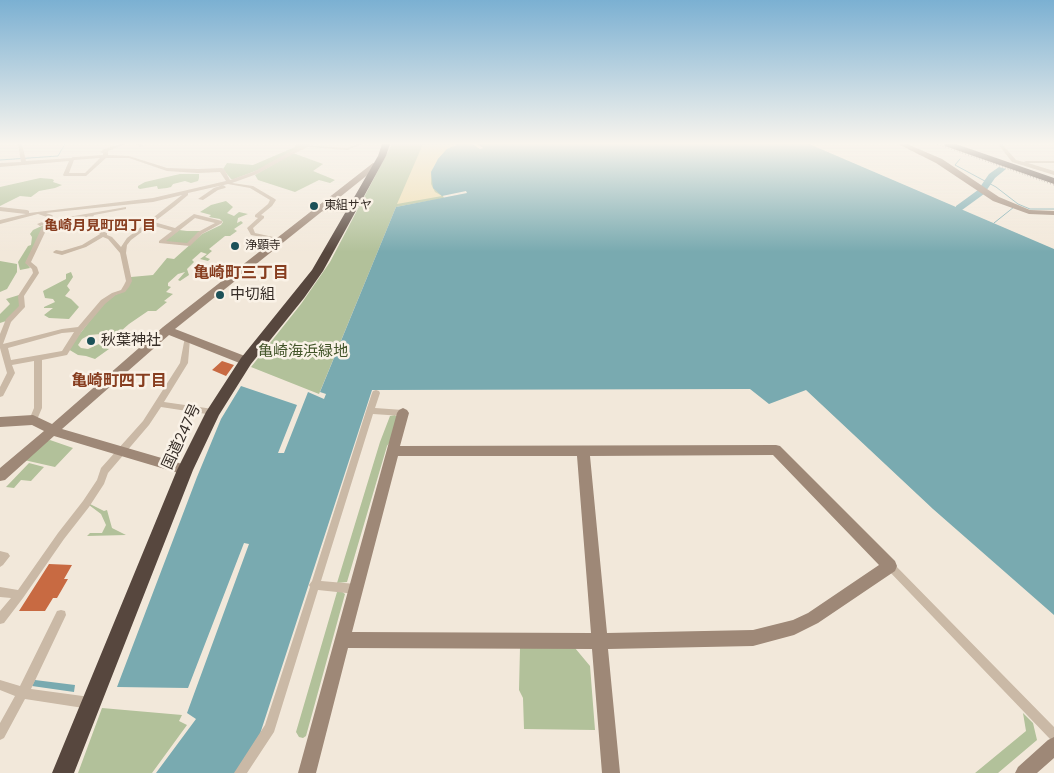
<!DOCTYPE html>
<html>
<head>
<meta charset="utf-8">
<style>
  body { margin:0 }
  canvas { display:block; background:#f2e8da }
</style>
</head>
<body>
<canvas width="1054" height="773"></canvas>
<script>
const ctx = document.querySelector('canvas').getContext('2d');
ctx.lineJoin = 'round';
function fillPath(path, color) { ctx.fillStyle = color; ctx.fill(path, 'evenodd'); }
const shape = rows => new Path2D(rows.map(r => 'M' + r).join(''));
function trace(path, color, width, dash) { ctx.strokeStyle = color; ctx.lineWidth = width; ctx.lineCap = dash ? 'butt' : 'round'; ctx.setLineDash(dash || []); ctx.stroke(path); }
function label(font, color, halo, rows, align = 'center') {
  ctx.font = font + ' "DM Sans","Noto Sans JP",sans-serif'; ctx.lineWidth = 5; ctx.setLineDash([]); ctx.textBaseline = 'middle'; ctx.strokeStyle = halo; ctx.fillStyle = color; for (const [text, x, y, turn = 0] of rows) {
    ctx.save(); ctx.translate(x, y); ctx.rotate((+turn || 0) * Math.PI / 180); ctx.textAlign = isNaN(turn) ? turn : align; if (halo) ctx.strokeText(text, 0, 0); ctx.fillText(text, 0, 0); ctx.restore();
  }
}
const green = shape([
  [296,144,313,144,302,147,258,170,234,179,231,179,223,169,227,163,253,165,295,147],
  [392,144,458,144,451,147,435,163,431,172,444,198,396,207,319,394,251,367,301,304,330,262],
  [293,153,323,164,313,171,335,180,330,183,319,180,295,192,258,180,255,175],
  [180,174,199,174,199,178,198,181,191,183,185,181,173,184,171,187,167,188,158,189,157,186,140,189,138,188,138,186,145,182],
  [40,178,52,179,54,180,53,182,62,185,55,188,39,191,31,197,20,196,0,206,0,187],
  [226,201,233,207,227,213,234,216,239,212,248,214,238,218,237,223,241,221,243,223,234,229,237,231,230,236,225,236,209,249,212,251,205,257,210,259,208,261,200,259,207,254,201,252,192,260,194,262,187,269,189,275,180,281,178,280,185,272,178,274,168,283,168,286,171,287,166,292,173,294,164,301,167,302,156,311,148,311,129,324,121,331,126,334,110,346,101,342,104,339,101,334,89,335,82,339,78,345,81,348,88,349,99,344,109,349,95,359,86,356,78,355,68,349,103,304,115,295,125,291,131,277,153,275,167,258,174,259,202,234,221,225,223,222,220,219,209,217,211,215,200,212,211,205],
  [46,224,26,262,30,268,20,270,18,262,28,246,31,245,32,237,30,234,33,230],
  [179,230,187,231,201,231,187,244,166,242,166,240],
  [0,261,17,264,17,272,7,289,0,292],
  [71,272,73,277,67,286,70,290,65,296,71,299,79,307,69,319,49,318,44,315,53,308,44,308,44,307,55,302,53,299,45,298,43,291,66,279,66,274],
  [19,295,19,307,6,321,0,323,0,314,10,304,6,299],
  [395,415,397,417,394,436,387,446,347,582,337,583,380,442,390,416],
  [50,440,73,448,55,467,24,460,44,442],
  [29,463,44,467,31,481,21,480,14,488,6,487],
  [90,504,104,511,107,510,112,528,126,535,87,536,90,533,102,533,106,525,101,514,89,505],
  [341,591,345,594,306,736,303,738,299,737,296,732,337,592],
  [520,648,575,648,590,666,595,730,524,729,523,698,519,690],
  [102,708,182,715,179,721,187,725,152,773,78,773],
  [1023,713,1033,723,1037,740,998,773,975,773,1026,731]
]);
const sand = shape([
  [423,144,458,144,447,149,438,159,431,172,431,184,435,192,442,196,397,204]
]);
const water = shape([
  [472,144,480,149,483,148,478,144,809,144,1054,249,1054,615,933,509,806,390,769,404,750,389,372,390,260,734,235,773,156,773,196,719,187,713,249,544,244,543,188,688,117,687,197,477,221,419,241,386,297,405,278,453,284,453,308,392,324,399,326,394,320,392,396,207,467,193,466,191,442,196,433,188,431,172,438,159,447,149,458,144],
  [35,680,75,685,74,692,32,686]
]);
const stream = shape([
  [960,159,955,165,996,187,1018,204,1030,209,1054,209],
  [0,160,58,156,65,144],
  [994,223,1014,207]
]);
const river = shape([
  [999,167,1006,169,995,178,984,194,962,210,956,210,956,206,978,190,989,174,999,167]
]);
const building = shape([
  [222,361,234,365,226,376,212,370],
  [49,564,72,565,64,579,68,579,57,598,53,598,45,611,19,611]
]);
const street = shape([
  [18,144,22,144,26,161,71,158,73,157,75,157,103,155,103,153,100,152,104,149,120,144,126,144,108,151,108,155,129,156,167,168,198,169,222,168,224,169,230,180,253,172,291,151,305,145,347,148,358,144,364,144,347,150,308,147,295,153,257,174,232,183,253,186,275,199,276,200,272,206,261,215,264,216,264,218,253,228,255,233,282,239,282,241,251,235,247,228,258,218,255,217,255,215,268,204,270,200,250,188,228,184,188,193,188,195,175,206,154,222,175,228,194,214,222,221,222,223,202,234,190,246,159,243,159,241,172,231,151,225,131,240,127,245,126,253,132,281,129,287,125,292,116,295,105,304,82,331,67,355,42,360,42,408,36,422,33,423,30,422,29,420,34,408,34,361,12,365,15,373,3,396,0,397,0,387,7,373,0,348,0,334,6,319,19,306,18,296,33,273,32,269,25,263,43,225,40,226,37,224,45,221,47,217,38,214,34,215,0,224,0,220,26,214,0,211,0,207,27,210,29,211,29,213,153,198,226,181,220,172,198,173,167,171,129,158,106,158,86,176,64,176,63,175,69,161,0,167,0,163,21,162,18,144],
  [100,158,85,173,69,173,74,160,100,158],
  [182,195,127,238,121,247,112,237,107,235,107,233,87,225,86,223,91,221,94,215,126,209,126,207,51,220,53,216,52,215,46,213,153,202,182,195],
  [88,217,87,219,80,222,83,227,100,234,82,245,62,251,56,250,53,252,54,253,62,255,86,247,103,237,108,239,120,253,126,281,124,285,121,290,112,293,101,300,78,327,62,329,3,344,11,322,25,307,24,296,39,273,37,267,31,262,49,224,88,217],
  [195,218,215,223,198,232,187,243,166,241,195,218],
  [74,332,62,351,11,360,8,348,62,333,74,332],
  [136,144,141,144,144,146,140,147,136,144],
  [998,144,1002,144,1016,160,1024,162,1026,161,1054,161,1054,163,1028,163,1054,171,1054,175,1012,162,998,144],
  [223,185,226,187,225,188,218,190,203,200,198,199,214,188,223,185],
  [318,208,351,209,354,211,351,213,316,211,316,209,318,208],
  [185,337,189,337,190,339,188,363,164,402,213,409,216,410,217,412,216,414,213,415,161,407,149,425,108,473,104,484,89,507,64,539,23,598,4,623,0,624,0,611,11,598,0,597,0,587,18,590,58,533,83,501,97,480,101,468,143,421,180,363,185,337],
  [376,390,379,391,380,393,375,408,403,410,406,411,407,413,406,415,403,416,373,414,321,581,356,584,359,586,361,589,359,592,356,594,318,590,274,732,247,773,234,773,265,725,310,587,309,585,312,581,366,411,372,393,373,391,376,390],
  [0,551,8,553,10,556,3,565,0,567,0,551],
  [890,561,893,563,1054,727,1054,741,1050,739,887,569,885,566,887,563,890,561],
  [61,610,65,611,66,615,31,689,90,697,94,699,96,703,94,707,90,709,25,699,4,738,0,740,0,723,15,696,0,690,0,680,20,686,57,611,61,610]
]);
const secondary = shape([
  [898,144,907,144,942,159,999,197,1030,210,1054,211,1054,215,1029,214,993,201,936,163,898,144],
  [373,163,380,165,175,329,250,358,251,361,250,364,242,364,169,335,62,429,189,466,191,470,189,474,185,475,54,436,5,480,0,481,0,468,44,431,32,425,0,427,0,417,33,415,52,424,163,327,373,163],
  [403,408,407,410,409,413,400,446,776,445,780,446,895,561,897,566,895,571,818,623,794,635,753,646,608,649,620,773,602,773,592,649,348,648,316,773,298,773,397,413,399,410,403,408],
  [773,455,879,565,808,613,793,620,753,630,607,633,590,456,773,455],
  [398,456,577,456,591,633,352,632,398,456],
  [1054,737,1054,758,1037,773,1015,773,1018,767,1048,740,1054,737]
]);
const highway = shape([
  [382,144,390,144,386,156,323,271,304,298,251,364,219,415,193,470,74,773,52,773,177,470,206,412,241,358,312,270,378,156,382,144],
  [944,144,956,144,1054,178,1054,184,945,146,944,144]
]);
const rail = shape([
  [937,144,1054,185]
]);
const markers = [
  [314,206,5,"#1c5158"],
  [235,246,5,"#1c5158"],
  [220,295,5,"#1c5158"],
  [91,341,5,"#1c5158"]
];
const farPoinames = [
  ["東組サヤ",324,206],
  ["浄顕寺",245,246]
];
const farNeighbourhoodnames = [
  ["亀崎月見町四丁目",100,226]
];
const poiNames = [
  ["中切組",230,295],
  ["秋葉神社",101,341]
];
const parkNames = [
  ["亀崎海浜緑地",303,352]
];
const streetNames = [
  ["国道247号",182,437,-65]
];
const neighbourhoodNames = [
  ["亀崎町三丁目",241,274],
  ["亀崎町四丁目",119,382]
];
fillPath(green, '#b2c19a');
fillPath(sand, '#eeddb0');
fillPath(water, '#79aab0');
trace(stream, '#79aab0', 1);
fillPath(river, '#79aab0');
fillPath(building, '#c86a42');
fillPath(street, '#cab9a6');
fillPath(secondary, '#9e8877');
fillPath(highway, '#57473e');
trace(rail, '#362d27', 1, [0.5, 2.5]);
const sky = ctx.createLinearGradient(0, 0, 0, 252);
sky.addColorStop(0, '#7bb0d2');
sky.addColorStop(0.57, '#f9f5ee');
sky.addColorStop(1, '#f9f5ee00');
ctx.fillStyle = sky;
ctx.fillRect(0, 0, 1054, 252);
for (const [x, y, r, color] of markers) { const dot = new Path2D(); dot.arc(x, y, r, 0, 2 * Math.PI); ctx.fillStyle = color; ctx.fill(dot); trace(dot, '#faf2e7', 2); }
label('12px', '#362d27', '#faf2e7', farPoinames, 'left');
label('bold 14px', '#873d1f', '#faf2e7', farNeighbourhoodnames);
label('15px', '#362d27', '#faf2e7', poiNames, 'left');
label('15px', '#43552a', '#faf2e7', parkNames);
label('15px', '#362d27', '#faf2e7', streetNames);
label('bold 16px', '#873d1f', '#faf2e7', neighbourhoodNames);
</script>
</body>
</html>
